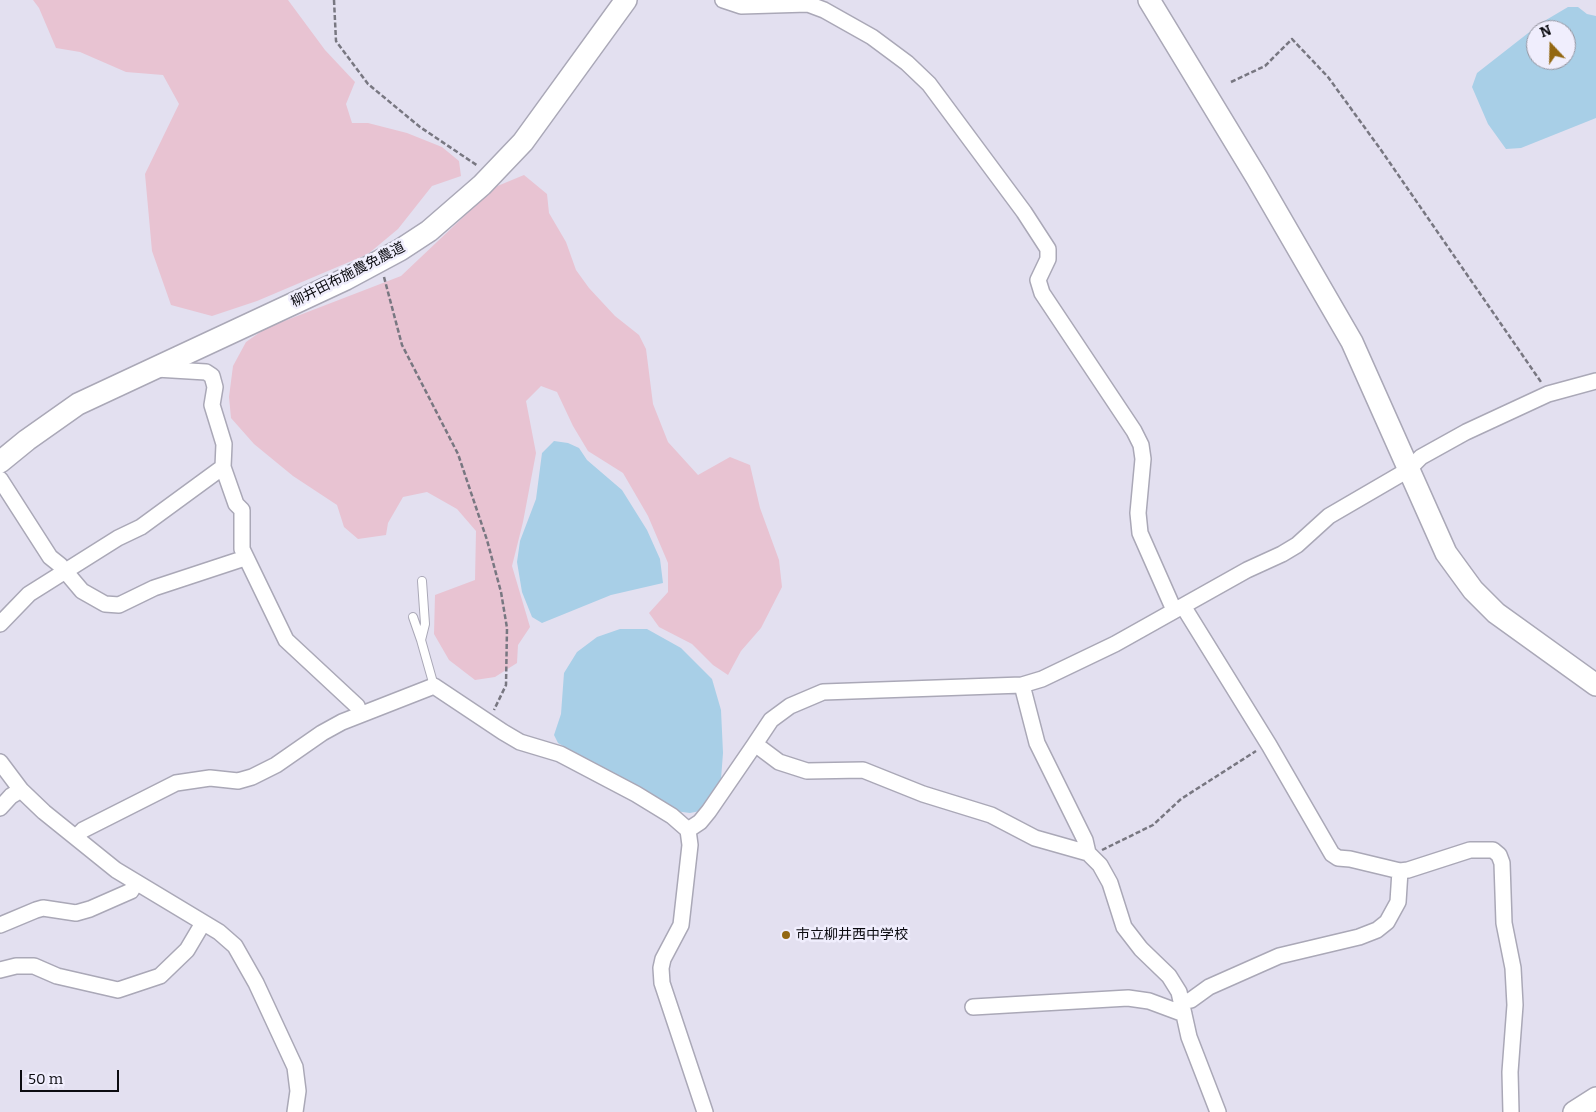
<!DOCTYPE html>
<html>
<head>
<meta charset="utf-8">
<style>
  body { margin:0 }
  #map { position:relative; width:1596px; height:1112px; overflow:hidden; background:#e3e0f0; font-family:Bitter,serif }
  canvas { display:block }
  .north { position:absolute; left:1526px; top:20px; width:50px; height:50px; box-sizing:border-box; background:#f0eefd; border:1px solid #94939e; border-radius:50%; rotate:339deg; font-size:14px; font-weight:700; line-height:20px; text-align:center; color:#0b0b10 }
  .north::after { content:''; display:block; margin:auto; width:18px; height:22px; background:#936712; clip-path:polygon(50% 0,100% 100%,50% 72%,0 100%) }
  .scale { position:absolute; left:20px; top:1070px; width:99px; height:22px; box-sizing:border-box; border:2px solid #0b0b10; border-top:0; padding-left:6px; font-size:15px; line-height:18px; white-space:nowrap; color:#0b0b10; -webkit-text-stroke:4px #f0eefd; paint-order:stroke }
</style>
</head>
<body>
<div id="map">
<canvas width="1596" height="1112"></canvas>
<div class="north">N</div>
<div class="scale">50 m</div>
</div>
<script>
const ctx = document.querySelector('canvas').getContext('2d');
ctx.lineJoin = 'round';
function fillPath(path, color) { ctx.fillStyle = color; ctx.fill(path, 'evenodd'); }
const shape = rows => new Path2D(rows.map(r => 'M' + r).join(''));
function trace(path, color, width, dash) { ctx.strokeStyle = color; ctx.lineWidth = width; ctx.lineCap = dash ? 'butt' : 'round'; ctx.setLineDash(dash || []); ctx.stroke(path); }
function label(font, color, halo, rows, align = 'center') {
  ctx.font = font + ' Bitter,"Noto Sans JP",serif'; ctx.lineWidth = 5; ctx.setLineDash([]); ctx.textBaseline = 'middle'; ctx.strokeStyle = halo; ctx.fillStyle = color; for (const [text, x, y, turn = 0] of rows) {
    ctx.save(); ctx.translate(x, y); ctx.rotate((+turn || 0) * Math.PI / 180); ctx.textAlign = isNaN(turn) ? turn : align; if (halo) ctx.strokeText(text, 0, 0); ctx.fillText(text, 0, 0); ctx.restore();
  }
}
const green = shape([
  [33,0,288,0,325,50,355,82,346,104,352,123,368,123,407,133,442,147,459,161,461,176,432,186,398,229,368,254,257,301,212,316,171,305,152,251,145,174,179,104,163,75,126,72,80,52,56,48,39,8],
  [524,175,547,194,549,213,566,242,576,270,589,288,615,316,639,335,646,349,653,404,668,442,698,475,730,457,750,465,760,508,779,560,782,587,761,628,741,651,728,675,713,665,692,644,659,627,649,613,668,592,668,563,648,516,623,473,588,451,573,426,557,392,541,386,526,401,536,453,523,522,512,566,530,627,518,645,517,663,495,677,475,680,449,660,434,634,435,595,475,580,476,531,457,509,427,492,403,497,388,523,386,535,358,539,344,527,337,505,293,476,254,444,231,418,229,397,233,366,246,342,266,328,401,276,495,187]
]);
const water = shape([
  [1568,7,1578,7,1587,14,1596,16,1596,118,1521,148,1506,149,1488,124,1472,87,1477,73,1541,23],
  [1536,30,1566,30,1566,60,1536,60],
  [554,441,568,443,579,448,587,460,622,490,647,530,660,559,663,583,611,595,542,623,532,617,522,592,517,562,520,541,536,499,542,453],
  [620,629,647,629,681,648,712,679,721,710,723,753,721,779,700,811,690,813,675,811,558,743,554,735,561,714,564,673,577,652,597,637]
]);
const path = shape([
  [334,0,336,41,368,84,420,127,478,166],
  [1231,82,1265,66,1292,39,1328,77,1381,150,1541,382],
  [384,277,402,345,458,454,487,540,501,592,507,628,506,685,494,710],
  [1102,850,1153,825,1181,799,1256,751]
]);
const lane = shape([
  [413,617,421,640,425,624,422,581],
  [421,640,434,686]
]);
const street = shape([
  [723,0,741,6,808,4,824,10,872,37,907,63,929,84,1024,212,1048,249,1048,259,1038,280,1042,293,1134,431,1141,445,1143,459,1138,513,1140,533,1174,610],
  [223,467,236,504,242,510,242,549,286,640,357,706,360,714],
  [0,479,50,557,60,565,82,591,105,604,119,605,154,588,245,558],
  [1183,606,1269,745,1332,854,1338,858,1350,859,1400,871,1408,870,1470,850,1493,850,1499,855,1502,863,1504,923,1513,968,1515,1005,1510,1072,1511,1112],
  [0,624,29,594,118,538,141,527,223,467,224,444,212,405,215,387,212,376,206,372,156,369],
  [1022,685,1037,743,1085,840,1088,853],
  [755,744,771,720,790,706,823,692,1022,685,1042,679,1115,644,1247,570,1282,554,1297,545,1329,516,1408,470,1421,457,1466,432,1548,394,1596,381],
  [0,762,21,790,44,812,116,870,219,932,235,946,256,983,295,1067,298,1091,295,1112],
  [0,808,11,796,21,790],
  [688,830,700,822,709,811,755,744,779,762,807,771,863,770,923,794,991,815,1035,838,1088,853,1100,865,1110,883,1124,927,1141,949,1169,976,1179,992,1189,1037,1218,1112],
  [76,837,83,830,176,783,210,778,238,781,252,777,276,765,322,733,342,722,434,686,503,732,520,742,560,754,636,794,672,816,688,830,690,845,681,925,663,959,661,968,662,983,705,1112],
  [0,925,36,910,43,908,76,913,90,909,131,891,136,882],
  [0,970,16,966,34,966,57,976,118,990,160,976,187,950,203,923],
  [1182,1002,1191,1000,1209,987,1279,956,1359,937,1377,930,1387,922,1398,902,1400,871],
  [973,1007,1128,998,1149,1001,1184,1014]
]);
const secondary = shape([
  [1149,0,1257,178,1352,342,1446,553,1473,590,1496,613,1596,685],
  [0,462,27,440,78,404,346,279,400,250,429,231,482,185,523,142,626,0],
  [1574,1112,1596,1098]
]);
const markers = [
  [786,935,5,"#936712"]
];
const streetNames = [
  ["柳井田布施農免農道",348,275,-27]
];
const poiNames = [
  ["市立柳井西中学校",796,935]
];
fillPath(green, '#e8c3d2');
fillPath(water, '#a8cfe7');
trace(lane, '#aaa8b7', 10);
trace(street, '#aaa8b7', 18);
trace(secondary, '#aaa8b7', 24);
trace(path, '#787781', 2.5, [5, 2.5]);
trace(lane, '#fff', 8);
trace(street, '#fff', 15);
trace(secondary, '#fff', 21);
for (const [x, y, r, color] of markers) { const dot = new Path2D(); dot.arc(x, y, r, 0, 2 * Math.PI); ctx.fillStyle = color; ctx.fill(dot); trace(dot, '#f0eefd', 2); }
label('14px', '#0b0b10', '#f0eefd', streetNames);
label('14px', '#0b0b10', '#f0eefd', poiNames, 'left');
</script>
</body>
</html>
